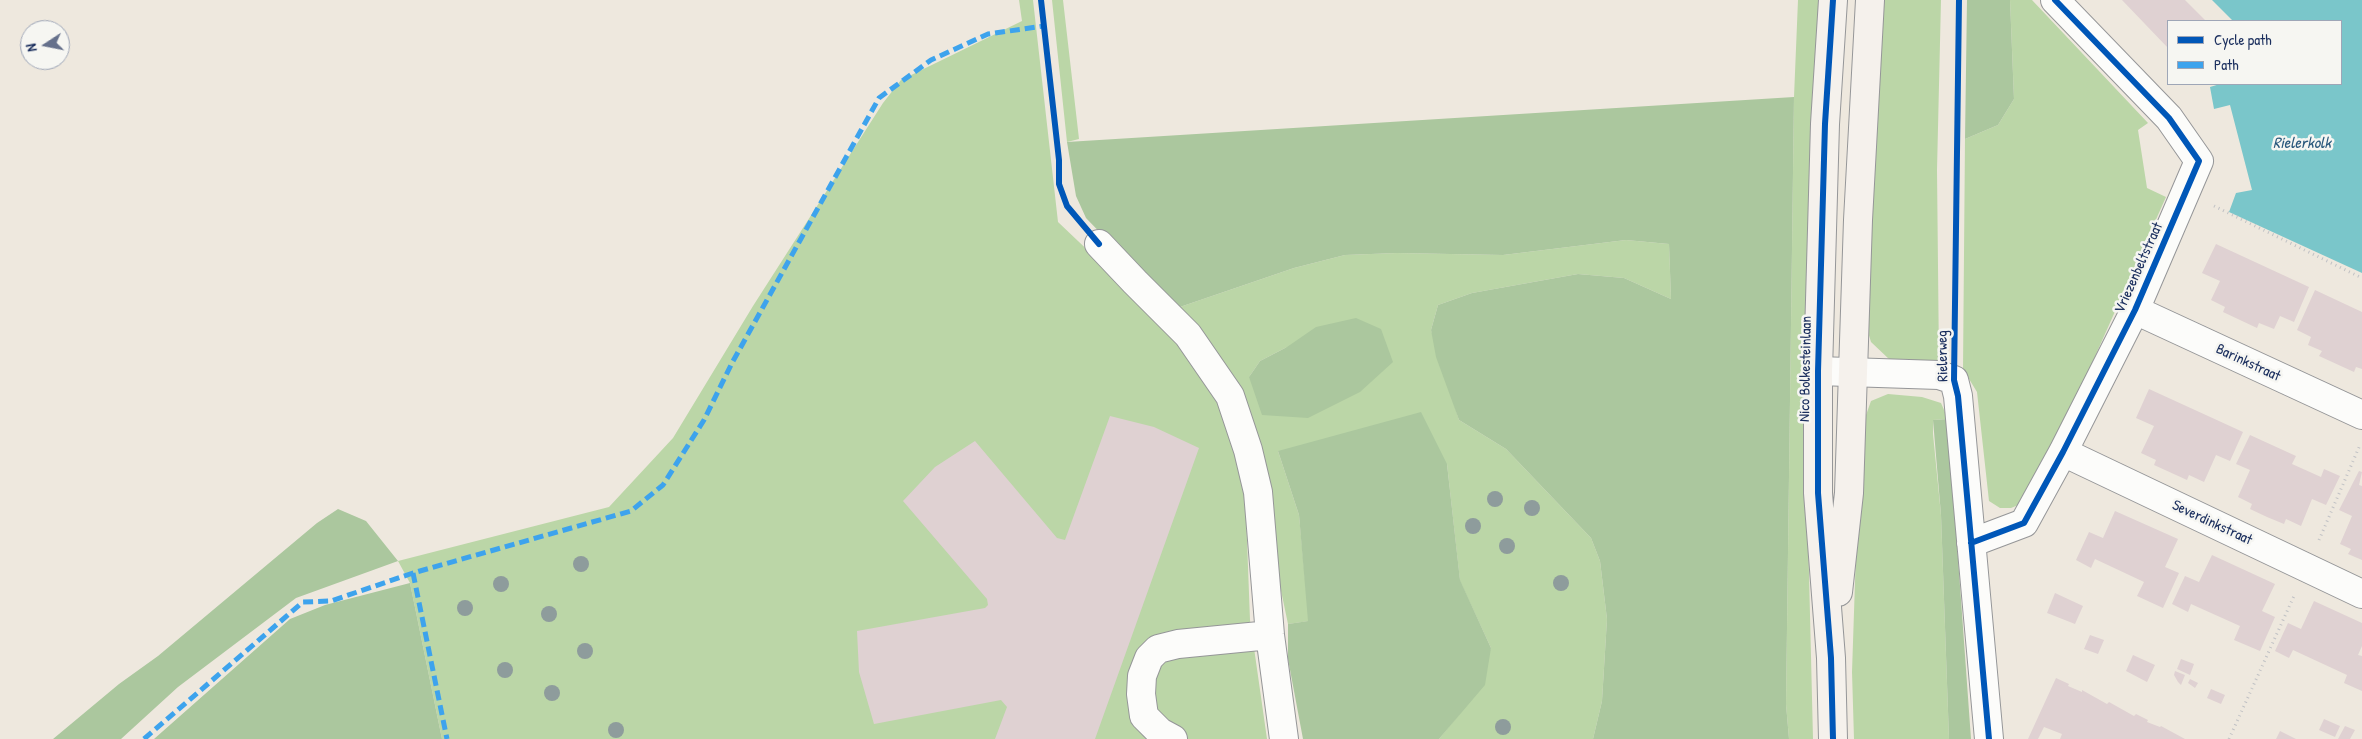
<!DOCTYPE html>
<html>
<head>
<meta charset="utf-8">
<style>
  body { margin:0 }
  #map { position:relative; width:2362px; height:739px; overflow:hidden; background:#eee8de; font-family:"Patrick Hand",sans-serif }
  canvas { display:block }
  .legend { position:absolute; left:2167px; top:20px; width:175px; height:65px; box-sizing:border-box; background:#f6f6f2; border:1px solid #9ea6b7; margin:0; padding:6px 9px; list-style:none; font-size:15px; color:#1b2f5e }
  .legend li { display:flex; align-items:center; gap:10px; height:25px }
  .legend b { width:25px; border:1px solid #9ea6b7 }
  .north { position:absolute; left:20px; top:20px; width:50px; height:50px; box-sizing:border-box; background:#f6f6f2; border:1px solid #9ea6b7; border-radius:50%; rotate:259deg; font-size:14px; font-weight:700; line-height:20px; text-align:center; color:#1b2f5e }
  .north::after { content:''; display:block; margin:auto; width:18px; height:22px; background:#65708b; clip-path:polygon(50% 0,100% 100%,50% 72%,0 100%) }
</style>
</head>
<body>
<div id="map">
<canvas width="2362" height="739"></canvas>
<ul class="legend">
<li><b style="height:6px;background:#0057b8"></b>Cycle path</li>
<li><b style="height:6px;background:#3da3ed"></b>Path</li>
</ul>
<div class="north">N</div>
</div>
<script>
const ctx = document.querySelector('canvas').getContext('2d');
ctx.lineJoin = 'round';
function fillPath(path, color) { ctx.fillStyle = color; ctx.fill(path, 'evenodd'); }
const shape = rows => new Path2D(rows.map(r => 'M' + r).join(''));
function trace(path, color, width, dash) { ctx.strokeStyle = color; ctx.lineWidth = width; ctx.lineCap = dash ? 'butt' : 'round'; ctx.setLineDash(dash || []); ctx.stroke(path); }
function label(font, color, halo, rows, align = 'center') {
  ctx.font = font + ' "Patrick Hand",sans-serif'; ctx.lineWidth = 5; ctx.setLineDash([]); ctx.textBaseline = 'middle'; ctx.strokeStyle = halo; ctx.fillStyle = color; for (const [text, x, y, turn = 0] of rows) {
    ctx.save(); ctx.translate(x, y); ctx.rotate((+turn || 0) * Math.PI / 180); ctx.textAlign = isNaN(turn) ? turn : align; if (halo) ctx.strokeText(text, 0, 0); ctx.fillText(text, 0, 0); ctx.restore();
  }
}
const green = shape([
  [1019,0,1033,0,1058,222,1178,336,1231,423,1245,487,1250,620,1267,739,442,739,410,583,398,561,609,507,673,438,753,306,883,103,901,80,1022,21],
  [1052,0,1063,0,1079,139,1067,142],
  [1798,0,1822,0,1807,491,1813,739,1789,739,1786,704,1794,97],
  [1880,0,1941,0,1937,170,1939,363,1890,360,1871,342,1864,319],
  [2010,0,2032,0,2148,123,2138,130,2147,188,2166,197,2060,435,2026,502,2011,508,2000,508,1989,501,1977,392,1963,369,1965,139,1998,125,2014,99],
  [1626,240,1669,244,1671,299,1624,278,1578,274,1472,293,1438,305,1431,330,1459,420,1506,449,1591,538,1600,561,1607,619,1602,701,1593,739,1439,739,1461,712,1491,648,1460,581,1447,464,1278,451,1299,515,1309,621,1288,624,1275,562,1264,465,1174,309,1294,268,1345,255,1397,253,1503,255],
  [1287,347,1249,377,1260,361],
  [1888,394,1922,397,1941,403,1948,419,1933,420,1933,434,1941,515,1949,739,1854,739,1852,672,1860,432,1871,401]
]);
const forest = shape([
  [1967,0,2010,0,2014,99,1998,125,1965,139],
  [1794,97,1786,704,1789,739,1593,739,1602,701,1607,619,1600,561,1591,538,1506,449,1459,420,1436,357,1431,330,1438,305,1472,293,1578,274,1624,278,1671,299,1669,244,1626,240,1503,255,1397,253,1345,255,1294,268,1174,309,1086,218,1076,196,1067,142],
  [1356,318,1381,329,1393,362,1360,392,1308,418,1262,415,1249,377,1260,361,1287,347,1316,327],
  [1421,412,1447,464,1460,580,1491,648,1485,685,1439,739,1303,739,1288,659,1288,624,1308,621,1299,515,1278,451],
  [1948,419,1971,739,1949,739,1941,515,1933,420],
  [338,509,366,521,398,561,296,598,178,687,121,739,53,739,119,684,158,656,317,523],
  [410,583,442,739,154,739,290,619,325,605]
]);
const water = shape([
  [2212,0,2362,0,2362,273,2229,212,2236,193,2252,190,2230,105,2214,109,2210,87,2220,84,2341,84,2341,21,2233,21]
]);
const building = shape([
  [2122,0,2185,0,2206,21,2168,21,2168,48],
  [2216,244,2309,287,2294,322,2280,316,2274,329,2259,323,2257,328,2223,312,2225,307,2211,300,2220,281,2202,273],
  [2315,290,2362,312,2362,369,2356,367,2354,372,2319,356,2322,351,2308,345,2311,337,2297,330],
  [2149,389,2243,432,2230,461,2216,455,2204,482,2189,475,2187,480,2154,465,2156,460,2141,453,2154,426,2136,418],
  [1110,416,1154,427,1199,448,1095,739,995,739,1007,707,1001,700,874,724,859,672,857,631,985,608,988,605,987,599,903,501,935,467,975,441,1057,538,1065,540],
  [2250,435,2296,456,2292,464,2321,477,2324,469,2340,476,2326,505,2312,499,2301,526,2286,519,2284,524,2267,517,2250,509,2252,504,2238,497,2250,470,2236,464],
  [2359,471,2362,472,2359,485,2362,486,2362,560,2348,554,2351,549,2340,544,2352,516,2339,510],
  [2115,511,2178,539,2165,567,2179,573,2163,608,2137,596,2144,582,2095,559,2091,568,2076,560,2089,532,2103,538],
  [2212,555,2275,584,2262,611,2275,617,2260,651,2234,640,2240,626,2191,604,2188,612,2172,604,2185,576,2199,582],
  [2055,593,2083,606,2075,624,2047,613],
  [2314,601,2362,623,2362,646,2358,655,2362,656,2362,691,2344,683,2347,675,2293,650,2289,658,2275,651,2288,623,2301,629],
  [2090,635,2104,640,2098,654,2084,649],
  [2133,655,2155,665,2147,682,2126,671],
  [2181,659,2194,664,2190,675,2177,669],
  [2175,671,2185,675,2181,685,2178,682,2174,675],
  [2056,678,2069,684,2068,686,2082,692,2082,690,2107,704,2109,702,2134,716,2136,714,2148,720,2147,722,2160,727,2161,726,2185,739,2060,739,2062,734,2044,727,2038,739,2028,739],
  [2190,679,2198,683,2195,688,2188,683],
  [2211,689,2225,695,2221,704,2207,698],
  [2324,719,2340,726,2335,737,2319,730],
  [2345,726,2355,730,2350,739,2338,739],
  [2280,731,2296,739,2276,739]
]);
const path = shape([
  [2214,206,2362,278],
  [2319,540,2360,445],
  [2229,739,2294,596]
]);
const street = shape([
  [1099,244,1135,282,1188,335,1230,396,1248,450,1258,492,1270,635,1284,739],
  [2135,310,2362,415],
  [1818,371,1939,375,1954,380,1958,396,1989,739],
  [2063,452,2362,594],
  [1971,543,2024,523,2063,452,2135,310,2199,161,2169,118,2055,0],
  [1173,739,1160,732,1144,716,1141,694,1142,676,1149,658,1158,649,1178,644,1270,635]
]);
const secondary = shape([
  [1833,0,1825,124,1818,371,1818,493,1831,658,1833,739],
  [1838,592,1849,493,1858,220,1870,0]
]);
const quiet = shape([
  [413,573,447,739],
  [144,739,303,602,331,601,413,573,631,511,663,485,704,420,732,363,879,98,931,60,988,34,1044,26]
]);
const cycleway = shape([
  [1041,0,1059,160,1059,184,1067,206,1099,244],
  [1833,0,1825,124,1818,371,1818,493,1831,658,1833,739],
  [1959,0,1954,380,1958,396,1989,739],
  [1971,543,2024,523,2063,452,2135,310,2199,161,2169,118,2055,0]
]);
const trees = [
  [1495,499],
  [1532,508],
  [1473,526],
  [1507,546],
  [581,564],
  [1561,583],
  [501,584],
  [465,608],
  [549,614],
  [585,651],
  [505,670],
  [552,693],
  [1503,727],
  [616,730]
];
const streetNames = [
  ["Vriezenbeltstraat",2139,268,-66],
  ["Rielerweg",1943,356,-91],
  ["Barinkstraat",2248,363,25],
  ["Nico Bolkesteinlaan",1806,369,-89],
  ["Severdinkstraat",2212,523,25]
];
const waterNames = [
  ["Rielerkolk",2302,144]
];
fillPath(green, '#bbd6a7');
fillPath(forest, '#abc79e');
fillPath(water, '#7ac6ca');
fillPath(building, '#dfd1d2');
trace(street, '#959698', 30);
trace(secondary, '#959698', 30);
trace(path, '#c0c1c4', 3, [1, 4]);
trace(street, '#fcfcfa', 28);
trace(secondary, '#f5f1ec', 28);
trace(quiet, '#3da3ed', 5, [10, 5]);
trace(cycleway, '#0057b8', 6);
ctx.fillStyle = '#8e9c9c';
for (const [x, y] of trees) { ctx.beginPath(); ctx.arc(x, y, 8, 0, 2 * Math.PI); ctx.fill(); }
label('15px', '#1b2f5e', '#f6f6f2', streetNames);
label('italic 16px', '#29587c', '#f6f6f2', waterNames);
</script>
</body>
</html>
